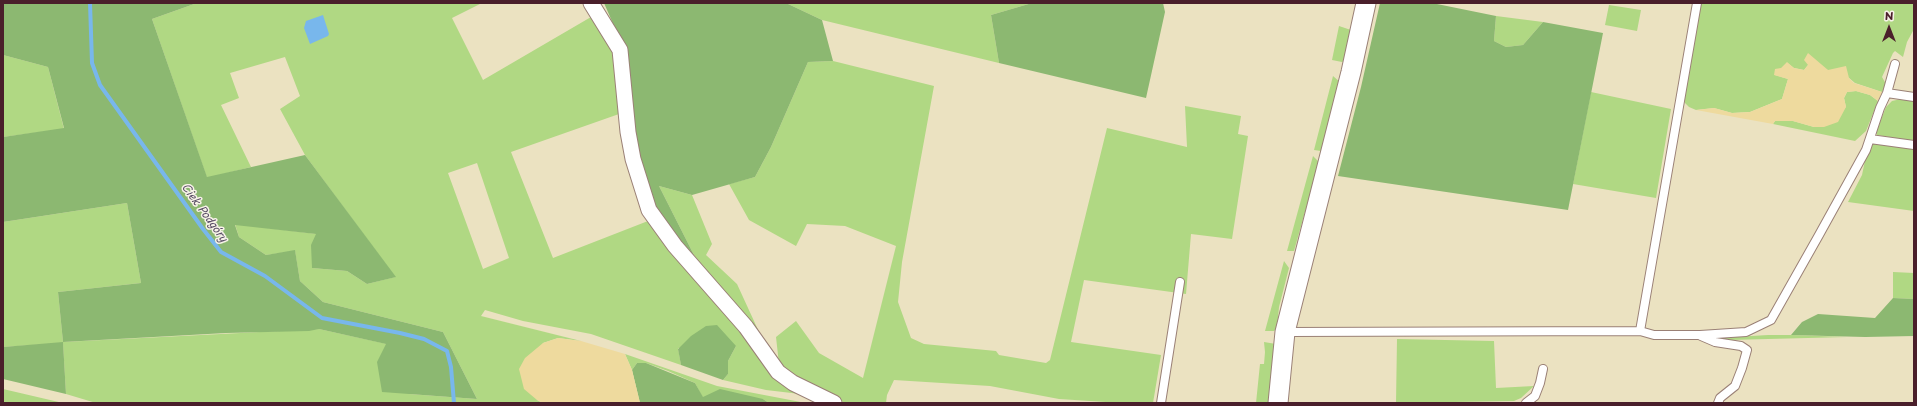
<!DOCTYPE html>
<html>
<head>
<meta charset="utf-8">
<style>
  body { margin:0 }
  #map { position:relative; width:1917px; height:406px; overflow:hidden; background:#ebe2c1; font-family:"Playpen Sans",sans-serif }
  canvas { display:block }
  .frame { position:absolute; inset:0; border:4px solid #4a1f2b; pointer-events:none }
  .north { position:absolute; left:1869px; top:8px; width:40px; height:40px; -webkit-text-stroke:3px #f7f3e8; paint-order:stroke; rotate:0deg; font-size:11px; font-weight:700; line-height:16px; text-align:center; color:#4a1f2b }
  .north::after { content:''; display:block; margin:auto; width:14px; height:18px; background:#4a1f2b; clip-path:polygon(50% 0,100% 100%,50% 72%,0 100%) }
</style>
</head>
<body>
<div id="map">
<canvas width="1917" height="406"></canvas>
<div class="frame"></div>
<div class="north">N</div>
</div>
<script>
const ctx = document.querySelector('canvas').getContext('2d');
ctx.lineJoin = 'round';
function fillPath(path, color) { ctx.fillStyle = color; ctx.fill(path, 'evenodd'); }
const shape = rows => new Path2D(rows.map(r => 'M' + r).join(''));
function trace(path, color, width, dash) { ctx.strokeStyle = color; ctx.lineWidth = width; ctx.lineCap = dash ? 'butt' : 'round'; ctx.setLineDash(dash || []); ctx.stroke(path); }
function label(font, color, halo, rows, align = 'center') {
  ctx.font = font + ' "Playpen Sans",sans-serif'; ctx.lineWidth = 3; ctx.setLineDash([]); ctx.textBaseline = 'middle'; ctx.strokeStyle = halo; ctx.fillStyle = color; for (const [text, x, y, turn = 0] of rows) {
    ctx.save(); ctx.translate(x, y); ctx.rotate((+turn || 0) * Math.PI / 180); ctx.textAlign = isNaN(turn) ? turn : align; if (halo) ctx.strokeText(text, 0, 0); ctx.fillText(text, 0, 0); ctx.restore();
  }
}
const green = shape([
  [197,3,480,3,480,4,452,18,483,80,591,17,613,52,619,114,511,152,553,258,648,221,800,394,766,390,723,380,728,374,728,361,736,346,678,348,681,365,591,334,523,321,485,310,481,316,581,341,558,338,543,343,537,400,543,403,96,403,66,394,63,343,3,347,3,222,127,203,141,283,58,292,63,342,319,329,387,344,409,394,477,399,443,332,323,302,300,281,295,251,266,255,239,237,235,224,317,234,312,268,347,271,367,284,395,277,305,155,280,109,300,96,285,57,230,73,239,98,221,105,251,167,207,178,152,19],
  [477,163,509,258,483,269,448,173],
  [786,3,1032,3,991,15,999,63,822,20],
  [1701,3,1914,3,1914,29,1907,42,1903,57,1895,51,1893,53,1882,77,1886,84,1882,92,1855,83,1849,78,1828,70,1808,65,1804,70,1794,68,1787,63,1775,75,1788,79,1782,99,1750,112,1732,113,1714,108,1696,110,1689,107,1685,103,1684,96],
  [1609,5,1641,10,1637,31,1605,25],
  [1496,16,1543,22,1523,45,1506,47,1494,41],
  [1339,26,1354,31,1347,59,1342,62,1332,60],
  [3,55,48,67,64,129,3,137],
  [833,61,934,86,902,262,898,302,911,338,924,344,996,351,999,355,1046,363,1050,360,1107,128,1187,147,1185,106,1241,116,1238,134,1248,136,1232,239,1191,234,1186,294,1084,280,1071,342,1161,355,1153,403,1121,403,1059,399,990,386,894,380,887,395,886,403,845,403,790,375,779,364,776,337,796,321,819,353,863,378,896,246,845,226,807,224,796,246,749,220,729,184,755,177,771,147,808,62],
  [1333,76,1341,83,1321,151,1314,150],
  [1856,91,1870,95,1878,101,1866,131,1855,141,1773,124,1775,121,1793,121,1814,127,1846,107,1844,98,1847,92],
  [1591,92,1671,109,1656,198,1573,184],
  [1901,99,1914,101,1914,141,1877,135,1876,132,1886,107,1892,101],
  [1874,143,1914,149,1914,211,1848,202,1862,175,1867,151],
  [1313,156,1319,162,1294,251,1287,251],
  [659,186,692,195,712,244,706,255,737,284,765,345,697,261],
  [1284,261,1289,268,1279,307,1277,328,1274,331,1265,331],
  [1893,272,1914,273,1914,299,1893,298],
  [1768,335,1791,335,1847,337,1729,340,1719,338],
  [1397,339,1494,341,1496,388,1534,386,1521,398,1514,401,1396,403],
  [1264,342,1276,344,1269,403,1256,403,1260,364,1264,364,1265,352],
  [625,354,717,386,806,403,769,403,763,399,703,398,695,383,668,371,646,363,637,363,632,370],
  [3,389,63,403,3,403]
]);
const forest = shape([
  [3,3,197,3,152,19,207,177,305,155,396,277,367,284,347,271,312,268,311,245,316,234,235,225,239,237,266,255,295,250,300,281,323,302,443,332,477,399,382,392,377,362,386,344,319,329,309,331,226,333,63,342,66,394,3,379,3,347,63,342,58,292,141,283,127,203,3,222,3,137,64,128,48,67,3,55],
  [604,3,786,3,822,20,833,61,808,62,771,147,755,177,692,195,659,186,697,261,655,213,639,162,621,42],
  [1032,3,1163,3,1165,12,1146,98,999,63,991,15],
  [1380,3,1432,3,1496,16,1494,41,1506,47,1523,45,1543,22,1603,33,1568,210,1338,176,1361,87],
  [1893,298,1914,299,1914,336,1865,337,1791,335,1802,322,1818,314,1875,318],
  [717,325,736,346,728,361,728,374,723,380,681,365,678,349,691,336,706,326],
  [637,363,646,363,695,383,703,397,720,389,763,399,769,403,640,403,632,370]
]);
const sand = shape([
  [1808,53,1828,70,1846,66,1849,78,1854,83,1882,92,1878,101,1870,95,1856,91,1847,92,1844,98,1846,107,1838,122,1824,127,1814,127,1793,121,1775,121,1773,124,1696,110,1714,108,1732,113,1750,112,1782,99,1788,79,1774,75,1775,69,1781,68,1787,62,1794,68,1804,70,1808,65,1804,60],
  [558,338,581,341,625,354,632,370,640,403,543,403,537,400,524,389,519,369,525,358,543,343]
]);
const water = shape([
  [323,15,329,34,328,36,310,44,304,28,306,21]
]);
const stream = shape([
  [90,3,92,63,100,85,203,229,221,252,265,276,322,318,400,333,424,339,447,351,451,367,454,403]
]);
const service = shape([
  [1887,93,1914,97],
  [1870,139,1914,145],
  [1640,331,1697,3],
  [1285,332,1640,331,1654,335,1700,335,1746,332,1771,320,1819,235,1866,150,1880,108,1887,93,1895,64],
  [1701,336,1715,342,1741,346,1747,350,1742,368,1735,386,1720,398,1718,403],
  [1161,403,1180,282],
  [1526,403,1535,396,1540,383,1543,369]
]);
const minor = shape([
  [591,3,620,50,628,132,633,159,649,210,675,246,746,327,778,372,793,383,834,403]
]);
const tertiary = shape([
  [1278,403,1285,332,1351,72,1366,3]
]);
const waterNames = [
  ["Ciek Podgóry",204,213,54]
];
fillPath(green, '#b0d883');
fillPath(forest, '#8cb871');
fillPath(sand, '#eeda9e');
fillPath(water, '#78b7ec');
trace(stream, '#78b7ec', 4);
trace(service, '#9a8076', 10);
trace(minor, '#9a8076', 17);
trace(tertiary, '#9a8076', 21);
trace(service, '#fff', 8);
trace(minor, '#fff', 15);
trace(tertiary, '#fff', 19);
label('italic 11px', '#584d65', '#f7f3e8', waterNames);
</script>
</body>
</html>
